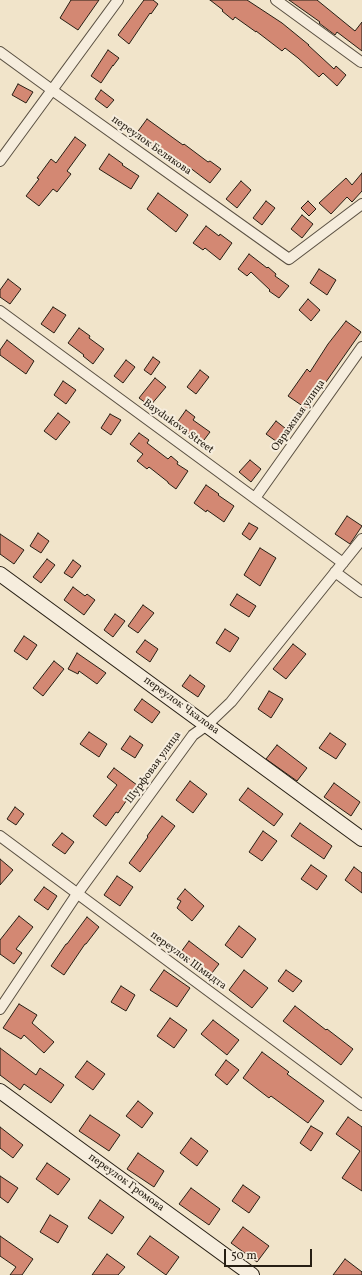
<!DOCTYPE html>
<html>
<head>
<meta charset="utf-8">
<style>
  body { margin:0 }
  #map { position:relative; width:362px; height:1275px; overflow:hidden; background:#f1e4ca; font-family:Vollkorn,serif }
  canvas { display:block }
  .scale { position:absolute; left:224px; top:1249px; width:88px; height:18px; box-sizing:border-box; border:2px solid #271f14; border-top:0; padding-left:5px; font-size:12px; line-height:14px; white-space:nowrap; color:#271f14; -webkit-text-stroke:3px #f6eddd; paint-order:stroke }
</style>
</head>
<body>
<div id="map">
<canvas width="362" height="1275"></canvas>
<div class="scale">50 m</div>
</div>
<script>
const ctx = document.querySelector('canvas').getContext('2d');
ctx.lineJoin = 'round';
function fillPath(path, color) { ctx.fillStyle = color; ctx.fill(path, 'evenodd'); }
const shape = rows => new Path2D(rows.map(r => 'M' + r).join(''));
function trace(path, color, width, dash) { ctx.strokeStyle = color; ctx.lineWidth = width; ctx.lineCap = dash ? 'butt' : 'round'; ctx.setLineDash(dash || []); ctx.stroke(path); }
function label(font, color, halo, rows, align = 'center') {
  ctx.font = font + ' Vollkorn,serif'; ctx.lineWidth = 4; ctx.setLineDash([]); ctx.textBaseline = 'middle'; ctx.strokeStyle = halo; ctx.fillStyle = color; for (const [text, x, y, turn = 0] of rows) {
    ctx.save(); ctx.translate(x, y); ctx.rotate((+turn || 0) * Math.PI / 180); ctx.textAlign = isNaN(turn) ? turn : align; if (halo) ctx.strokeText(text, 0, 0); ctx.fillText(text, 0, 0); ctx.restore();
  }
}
const building = shape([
  [71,0,99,0,78,30,60,18,71,0],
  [144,0,153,0,158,4,151,14,150,13,129,44,118,35,144,0],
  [210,0,247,0,282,23,309,45,308,45,334,69,336,66,346,75,337,86,323,73,319,77,298,58,285,48,282,51,256,31,256,32,235,17,233,20,222,11,223,10,210,0],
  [289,0,317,0,355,31,362,22,362,51,337,32,335,35,319,23,320,22,289,0],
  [108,50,119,58,113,66,113,65,101,83,91,76,108,50],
  [18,84,33,92,26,103,12,95,18,84],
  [101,90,114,100,107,108,95,99,101,90],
  [147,119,183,145,184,144,208,162,210,161,221,169,210,183,189,167,188,170,167,154,165,156,136,134,147,119],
  [75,137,86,145,67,171,71,174,57,192,53,189,39,206,26,196,39,179,37,178,51,159,56,163,75,137],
  [109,154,123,164,122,165,139,176,131,189,99,169,109,154],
  [362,173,362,191,352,202,347,197,331,214,319,203,346,178,352,185,362,173],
  [241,181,251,190,237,208,226,199,241,181],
  [158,193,188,215,176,232,147,209,158,193],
  [266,201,275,208,262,225,253,218,266,201],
  [308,201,316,209,309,216,301,208,308,201],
  [302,215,313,224,302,238,291,229,302,215],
  [206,226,219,236,220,234,232,243,220,260,205,248,203,250,193,243,206,226],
  [249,254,267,268,268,267,276,274,275,276,289,286,279,298,269,291,270,290,251,272,247,276,238,269,249,254],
  [319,269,336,280,327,295,310,283,319,269],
  [8,279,21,289,10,304,0,297,0,290,8,279],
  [308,299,320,310,311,321,299,310,308,299],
  [53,307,66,315,54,333,41,324,53,307],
  [346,321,361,332,307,409,288,396,307,369,310,372,328,344,346,321],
  [79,328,90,336,89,338,104,349,93,364,83,356,84,355,68,343,79,328],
  [7,340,34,361,26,374,0,355,0,350,7,340],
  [153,357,160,362,151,375,144,370,153,357],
  [126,360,135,367,123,383,114,376,126,360],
  [200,370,209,377,196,394,187,387,200,370],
  [155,378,166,387,150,406,139,398,155,378],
  [63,381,76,390,66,404,54,395,63,381],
  [186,410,195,417,193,420,210,432,201,444,185,431,183,433,174,427,186,410],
  [58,413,70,422,56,440,44,431,58,413],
  [110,414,121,420,111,435,101,428,110,414],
  [276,421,290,432,280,444,266,434,276,421],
  [139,433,149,440,147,443,168,459,171,456,178,462,177,464,188,471,176,489,168,483,168,482,149,467,147,469,137,461,143,454,130,444,139,433],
  [250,460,261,469,251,482,239,472,250,460],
  [206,485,219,494,218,495,234,506,224,522,207,510,206,512,194,503,206,485],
  [347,516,362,526,350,544,335,534,347,516],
  [249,523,258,528,250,540,242,534,249,523],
  [38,533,49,541,41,553,30,546,38,533],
  [0,534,24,550,14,564,0,554,0,534],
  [260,548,276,558,260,586,244,575,260,548],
  [47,559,55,565,41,583,33,577,47,559],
  [73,560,81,566,72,578,64,573,73,560],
  [73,587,85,596,87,594,95,600,84,615,64,600,73,587],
  [237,594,256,606,249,617,230,605,237,594],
  [143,605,154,613,138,633,128,626,143,605],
  [115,614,125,621,113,637,104,630,115,614],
  [225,629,239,638,230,652,216,643,225,629],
  [24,636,37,645,27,660,14,651,24,636],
  [145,640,158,649,150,662,136,652,145,640],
  [293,644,306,654,286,679,273,669,293,644],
  [77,653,106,673,97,684,79,671,78,674,68,669,77,653],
  [54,661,64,669,43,696,33,688,54,661],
  [190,675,205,686,198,697,182,686,190,675],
  [269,691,283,699,271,718,258,709,269,691],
  [142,699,160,712,152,723,134,710,142,699],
  [89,732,107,744,99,757,80,744,89,732],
  [330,733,346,744,336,759,319,748,330,733],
  [130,736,143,745,135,758,121,749,130,736],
  [277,745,307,768,297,781,266,759,277,745],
  [114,768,137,785,118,813,116,812,106,826,93,816,117,785,107,777,114,768],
  [190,781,207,794,193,813,176,800,190,781],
  [334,783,360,802,351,816,324,797,334,783],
  [248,788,283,814,274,826,239,800,248,788],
  [15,807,24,814,16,825,7,819,15,807],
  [162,816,175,826,140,872,129,863,148,837,147,836,162,816],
  [300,823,332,846,324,859,291,836,300,823],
  [263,831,277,841,262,861,249,852,263,831],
  [62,833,74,842,65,854,52,845,62,833],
  [0,859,13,870,0,885,0,859],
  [311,865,327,876,317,890,301,879,311,865],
  [354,867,362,873,362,893,345,880,354,867],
  [117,876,133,887,120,906,104,895,117,876],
  [44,887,57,896,48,910,34,900,44,887],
  [185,889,204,906,192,921,177,908,181,901,177,899,185,889],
  [19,916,33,927,16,949,22,953,14,964,0,954,0,940,19,916],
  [87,917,99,927,86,944,85,944,64,975,51,966,66,944,67,944,87,917],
  [239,926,256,939,242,958,225,945,239,926],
  [189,941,219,964,208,978,178,956,189,941],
  [164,970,190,988,177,1007,150,990,164,970],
  [244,970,268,988,252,1008,229,990,244,970],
  [286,970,302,981,293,992,278,981,286,970],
  [121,986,135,995,126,1011,111,1002,121,986],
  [19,1004,37,1015,32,1023,54,1042,44,1053,24,1035,21,1039,3,1028,19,1004],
  [295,1006,326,1030,327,1029,353,1049,341,1065,283,1021,295,1006],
  [170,1018,187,1030,174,1048,157,1036,170,1018],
  [213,1020,239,1040,227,1055,201,1034,213,1020],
  [0,1048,36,1075,40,1068,64,1085,51,1103,24,1084,20,1090,0,1075,0,1048],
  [262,1052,289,1072,287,1074,324,1101,308,1123,271,1096,269,1098,243,1078,262,1052],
  [226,1060,239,1070,227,1085,215,1075,226,1060],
  [87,1061,105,1074,93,1090,75,1077,87,1061],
  [138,1101,153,1113,142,1128,126,1116,138,1101],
  [90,1115,120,1135,109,1151,79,1131,90,1115],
  [348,1117,362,1127,362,1191,342,1178,360,1151,336,1134,348,1117],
  [311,1126,323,1133,311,1151,300,1143,311,1126],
  [0,1127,23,1145,13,1158,0,1148,0,1127],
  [191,1138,208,1151,197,1166,180,1153,191,1138],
  [138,1153,164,1171,154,1187,127,1169,138,1153],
  [47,1163,70,1179,58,1195,36,1179,47,1163],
  [0,1176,18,1188,8,1203,0,1197,0,1176],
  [243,1185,260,1197,249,1213,232,1201,243,1185],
  [191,1188,220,1209,209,1225,179,1204,191,1188],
  [100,1200,124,1217,112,1234,88,1218,100,1200],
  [50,1215,68,1226,58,1243,40,1232,50,1215],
  [243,1227,269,1246,257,1262,231,1243,243,1227],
  [0,1236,33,1259,22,1275,10,1275,16,1267,0,1256,0,1236],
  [150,1236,179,1257,166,1275,137,1254,150,1236],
  [107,1254,125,1267,118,1275,92,1275,107,1254],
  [345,1259,362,1272,362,1275,333,1275,345,1259]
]);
const street = shape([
  [276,0,361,62],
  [0,52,52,90,289,259,362,204],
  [0,161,118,0],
  [0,311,343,563],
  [255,498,362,347],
  [335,572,362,592],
  [0,836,362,1105],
  [0,1009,77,894,193,735,207,725,231,702,362,539]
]);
const secondary = shape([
  [0,574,362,839],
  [0,1091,252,1275]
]);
const streetNames = [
  ["переулок Белякова",151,146,35],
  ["Овражная улица",299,416,-55],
  ["Baydukova Street",178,427,36],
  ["переулок Чкалова",181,706,36],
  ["Шурфовая улица",154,768,-54],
  ["переулок Шмидта",188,961,36],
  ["переулок Громова",126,1183,36]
];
fillPath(building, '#d38873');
trace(building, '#271f14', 1);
trace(street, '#5a5042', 12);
trace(secondary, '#271f14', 16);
trace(street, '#f6eddd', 10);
trace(secondary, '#f6eddd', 14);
label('11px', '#271f14', '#f6eddd', streetNames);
</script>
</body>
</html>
